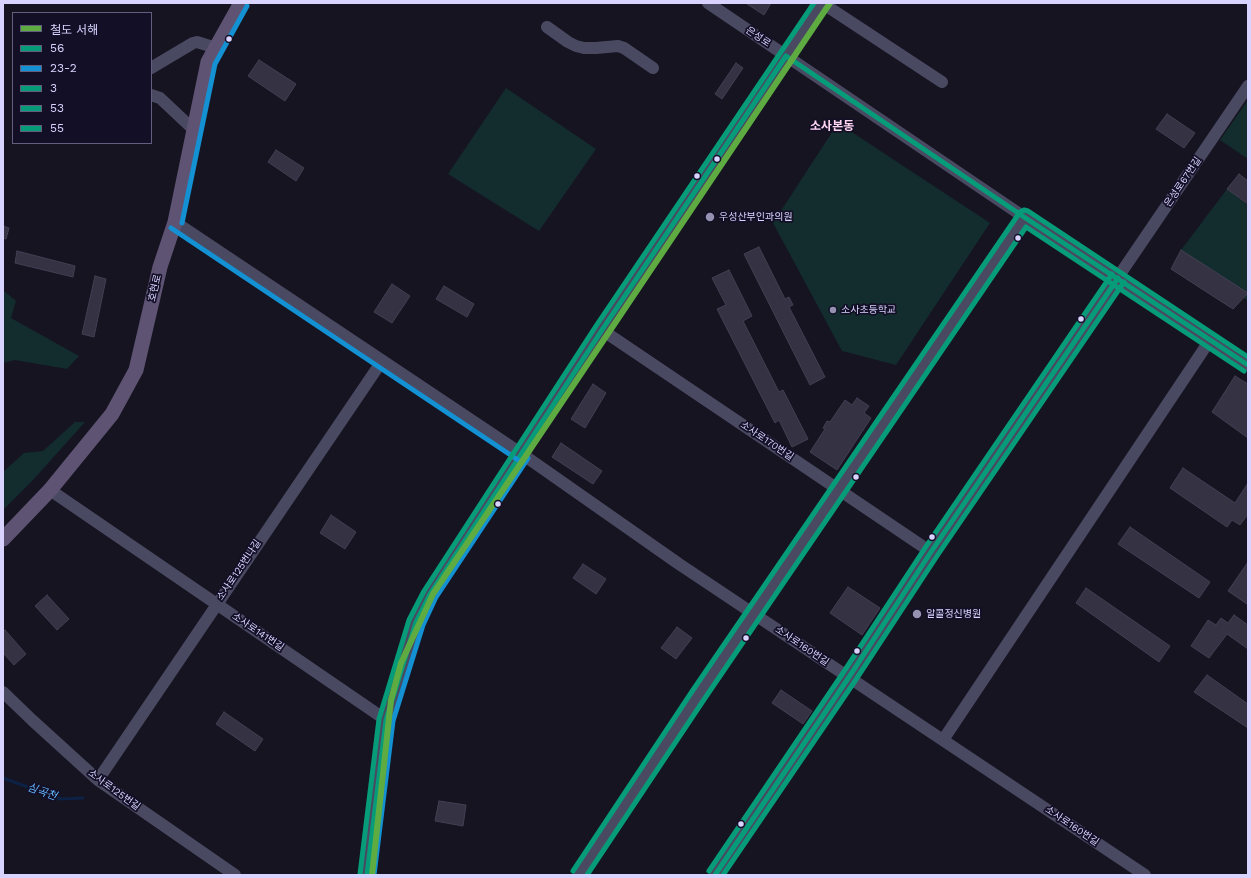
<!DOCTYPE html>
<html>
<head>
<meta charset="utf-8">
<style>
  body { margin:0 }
  #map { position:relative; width:1251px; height:878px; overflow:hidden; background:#161421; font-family:"Work Sans","Noto Sans KR",sans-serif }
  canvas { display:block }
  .frame { position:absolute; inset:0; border:4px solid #d9d4ff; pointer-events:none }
  .legend { position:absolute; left:12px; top:12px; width:140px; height:132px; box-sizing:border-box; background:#130f26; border:1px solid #625e7d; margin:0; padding:5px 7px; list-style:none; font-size:12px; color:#d9d4ff }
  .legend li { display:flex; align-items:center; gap:8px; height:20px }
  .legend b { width:20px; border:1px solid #625e7d }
</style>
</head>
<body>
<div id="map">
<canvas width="1251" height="878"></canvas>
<div class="frame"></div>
<ul class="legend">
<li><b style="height:5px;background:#5eac41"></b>철도 서해</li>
<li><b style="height:5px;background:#069c7a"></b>56</li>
<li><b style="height:5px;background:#1391d2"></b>23-2</li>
<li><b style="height:5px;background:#069c7a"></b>3</li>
<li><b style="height:5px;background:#069c7a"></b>53</li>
<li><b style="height:5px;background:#069c7a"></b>55</li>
</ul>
</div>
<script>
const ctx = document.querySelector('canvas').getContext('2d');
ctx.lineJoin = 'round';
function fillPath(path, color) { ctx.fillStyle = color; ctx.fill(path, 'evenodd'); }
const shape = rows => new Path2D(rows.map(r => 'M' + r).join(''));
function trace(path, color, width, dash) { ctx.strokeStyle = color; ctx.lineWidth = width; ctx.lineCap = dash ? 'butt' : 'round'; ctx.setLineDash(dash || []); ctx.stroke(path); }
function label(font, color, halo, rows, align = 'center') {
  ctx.font = font + ' "Work Sans","Noto Sans KR",sans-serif'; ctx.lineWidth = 3.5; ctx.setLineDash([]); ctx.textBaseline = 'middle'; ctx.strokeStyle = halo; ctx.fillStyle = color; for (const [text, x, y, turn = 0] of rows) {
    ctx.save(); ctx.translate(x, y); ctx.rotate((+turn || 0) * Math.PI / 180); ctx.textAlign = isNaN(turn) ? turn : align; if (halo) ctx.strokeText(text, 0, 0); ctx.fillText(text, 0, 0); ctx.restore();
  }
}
const green = shape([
  [506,88,596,149,539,231,448,174],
  [1248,100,1248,159,1220,140],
  [838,123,990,223,896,365,842,351,773,223],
  [1227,189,1248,205,1248,301,1181,250],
  [3,290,16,301,11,318,79,356,67,369,15,360,3,363],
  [75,422,85,422,33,480,3,510,3,472,24,453,43,451]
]);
const stream = shape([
  [3,778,61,799,83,798]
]);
const building = shape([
  [748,3,771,3,764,15,747,4,748,3],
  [259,60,296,84,285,101,248,76,259,60],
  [736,63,743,68,722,99,715,94,736,63],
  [1167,114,1195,133,1184,148,1156,129,1167,114],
  [276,150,304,168,296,181,268,162,276,150],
  [1239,174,1248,181,1248,204,1227,189,1239,174],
  [3,226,9,228,6,239,3,238,3,226],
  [759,247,785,299,789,297,793,305,789,307,825,377,810,385,744,254,759,247],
  [1181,250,1248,293,1233,309,1171,269,1181,250],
  [17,251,75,266,73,277,15,263,17,251],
  [729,270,752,316,743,321,779,392,783,390,808,439,792,447,779,420,775,423,717,309,726,305,712,278,729,270],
  [95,276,106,279,94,337,82,334,95,276],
  [392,284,410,296,392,323,374,312,392,284],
  [444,286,474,304,467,317,436,299,444,286],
  [1235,376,1248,384,1248,438,1212,412,1235,376],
  [593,384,606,393,585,428,571,419,593,384],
  [857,398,869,406,864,413,871,418,837,470,810,452,825,429,823,428,827,421,830,422,845,400,852,405,857,398],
  [561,443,602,471,593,484,552,457,561,443],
  [1183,468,1235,503,1248,483,1248,514,1240,525,1232,520,1227,527,1170,488,1183,468],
  [331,515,356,532,345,549,320,533,331,515],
  [1130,527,1210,582,1199,598,1118,544,1130,527],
  [1248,562,1248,602,1247,604,1228,591,1248,562],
  [583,564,606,579,596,594,573,578,583,564],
  [848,587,880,608,862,635,830,613,848,587],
  [1086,588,1170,646,1159,662,1076,603,1086,588],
  [47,595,69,619,57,630,35,606,47,595],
  [1234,615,1248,625,1248,649,1227,634,1209,658,1191,646,1208,620,1216,625,1221,618,1228,623,1234,615],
  [677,627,692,638,676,659,661,648,677,627],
  [5,630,26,654,14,665,3,653,3,632,5,630],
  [1207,675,1248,704,1248,728,1194,692,1207,675],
  [781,690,812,711,803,724,772,703,781,690],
  [224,712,263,739,255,751,216,724,224,712],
  [439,801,466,805,463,826,435,821,439,801]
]);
const minor = shape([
  [708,3,1024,217,1248,365],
  [822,3,942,82],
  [547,27,568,42,576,46,584,48,596,48,618,46,624,48,653,68],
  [151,68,193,43,197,42,216,48],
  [151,95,160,98,194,130],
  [175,222,522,454,679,564,1145,875],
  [602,330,931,552],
  [50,490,386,720],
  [3,692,32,720,98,780,235,875],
  [943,740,1210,340],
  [98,780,382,361],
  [367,875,386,720,416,622,430,594,602,330,822,3],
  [579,875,699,694,930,354,1024,217],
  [715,875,849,677,931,552,1248,86]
]);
const major = shape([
  [3,539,50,490,112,414,136,370,160,267,175,222,208,62,241,3]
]);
const bus1 = shape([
  [367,875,386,720,416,622,430,594,602,330,786,56,1024,217,1248,365],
  [715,875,849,677,931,552,1118,278]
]);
const bus2 = shape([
  [182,223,215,64,247,6],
  [171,228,518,460],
  [374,875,393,721,423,625,436,597,528,458]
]);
const bus3 = shape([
  [360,874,379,719,409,620,424,591,596,326,814,3]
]);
const bus4 = shape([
  [587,875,705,698,1026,227,1244,371],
  [723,875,855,681,937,556,1124,282]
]);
const bus5 = shape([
  [573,871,693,690,1020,212,1024,210,1028,211,1248,357],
  [709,871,843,673,925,548,1112,274]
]);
const rail1 = shape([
  [372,875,391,700,401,663,433,594,830,3]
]);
const markers = [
  [229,39,3.5,"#d9d4ff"],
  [717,159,3.5,"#d9d4ff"],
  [697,176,3.5,"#d9d4ff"],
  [710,217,5,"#9591b1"],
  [1018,238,3.5,"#d9d4ff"],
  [833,310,4,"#9591b1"],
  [1081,319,3.5,"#d9d4ff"],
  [856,477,3.5,"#d9d4ff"],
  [498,504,3.5,"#d9d4ff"],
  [932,537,3.5,"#d9d4ff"],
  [917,614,5,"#9591b1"],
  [746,638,3.5,"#d9d4ff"],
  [857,651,3.5,"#d9d4ff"],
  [741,824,3.5,"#d9d4ff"]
];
const streetNames = [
  ["은성로",758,37,34],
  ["은성로67번길",1183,182,-56],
  ["호현로",155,288,-77],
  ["소사로170번길",767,441,34],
  ["소사로125번나길",239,570,-56],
  ["소사로141번길",258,632,34],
  ["소사로160번길",802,646,34],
  ["소사로125번길",114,790,36],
  ["소사로160번길",1072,826,34]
];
const poiNames = [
  ["우성산부인과의원",719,217],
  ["소사초등학교",841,310],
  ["알콜정신병원",926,614]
];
const waterNames = [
  ["심곡천",42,792,19]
];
const quarterNames = [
  ["소사본동",832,126]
];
fillPath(green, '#132c2d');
trace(stream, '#0d2144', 3);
fillPath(building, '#343243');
trace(building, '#433f54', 1);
trace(minor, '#4a4962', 12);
trace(major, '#5e5373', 15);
trace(bus1, '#069c7a', 5);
trace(bus2, '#1391d2', 5);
trace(bus3, '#069c7a', 5);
trace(bus4, '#069c7a', 5);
trace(bus5, '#069c7a', 5);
trace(rail1, '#5eac41', 6);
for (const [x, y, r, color] of markers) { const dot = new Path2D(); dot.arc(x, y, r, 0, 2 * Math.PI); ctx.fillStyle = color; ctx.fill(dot); trace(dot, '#130f26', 1.5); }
label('10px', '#d9d4ff', '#130f26', streetNames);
label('10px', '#d9d4ff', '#130f26', poiNames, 'left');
label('italic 11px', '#62b6ff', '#130f26', waterNames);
label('bold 12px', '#ffd6f0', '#130f26', quarterNames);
</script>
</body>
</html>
